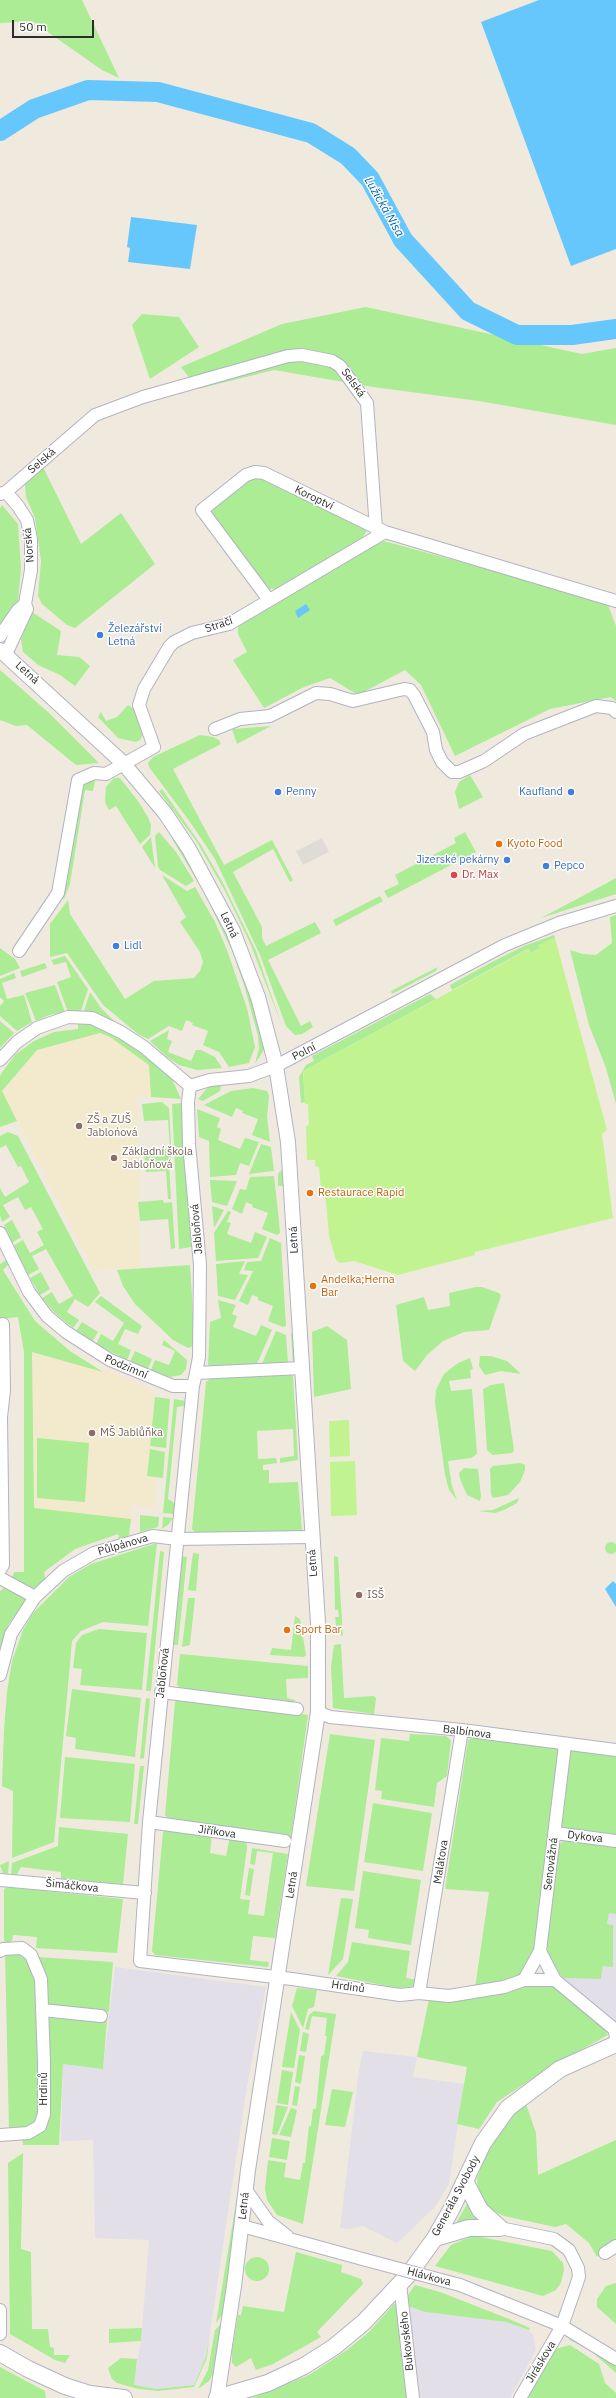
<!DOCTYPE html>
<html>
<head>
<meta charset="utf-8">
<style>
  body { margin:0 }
  #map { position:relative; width:616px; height:2398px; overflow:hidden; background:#f0eade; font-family:"IBM Plex Sans",sans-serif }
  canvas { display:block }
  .scale { position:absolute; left:12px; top:20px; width:82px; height:18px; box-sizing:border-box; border:2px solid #2d2d2d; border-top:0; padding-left:5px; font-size:12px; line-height:14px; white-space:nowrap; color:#2d2d2d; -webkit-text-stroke:3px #fff; paint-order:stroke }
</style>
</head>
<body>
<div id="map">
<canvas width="616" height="2398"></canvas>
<div class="scale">50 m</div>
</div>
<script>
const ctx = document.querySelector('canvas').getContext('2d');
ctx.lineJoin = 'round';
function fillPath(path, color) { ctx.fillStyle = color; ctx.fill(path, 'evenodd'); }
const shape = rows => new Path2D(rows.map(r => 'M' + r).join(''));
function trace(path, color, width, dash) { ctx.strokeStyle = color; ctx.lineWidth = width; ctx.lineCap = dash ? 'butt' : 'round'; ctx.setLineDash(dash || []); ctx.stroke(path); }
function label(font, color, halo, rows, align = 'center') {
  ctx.font = font + ' "IBM Plex Sans",sans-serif'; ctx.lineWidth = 3; ctx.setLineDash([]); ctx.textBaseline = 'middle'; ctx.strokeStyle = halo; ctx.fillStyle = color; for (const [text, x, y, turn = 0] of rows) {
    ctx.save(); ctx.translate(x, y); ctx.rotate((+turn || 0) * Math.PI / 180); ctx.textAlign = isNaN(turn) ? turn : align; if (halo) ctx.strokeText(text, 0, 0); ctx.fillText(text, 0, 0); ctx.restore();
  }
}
const industrial = shape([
  [609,1912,616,1913,616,2023,564,1978,601,1978,612,1925,607,1924],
  [115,1967,266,1987,247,2086,209,2339,206,2357,194,2385,156,2389,133,2385,141,2341,149,2240,95,2238,93,2140,61,2141,63,2064,103,2069],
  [363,2051,417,2057,413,2077,464,2084,449,2184,435,2207,397,2243,363,2226,350,2229,340,2228,359,2070],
  [408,2306,425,2312,506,2322,529,2330,533,2335,536,2350,510,2398,418,2398]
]);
const education = shape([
  [100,1033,110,1037,149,1065,151,1097,136,1098,140,1154,138,1202,141,1268,94,1270,2,1091,37,1050],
  [32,1351,103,1371,106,1370,155,1391,147,1476,157,1477,154,1507,132,1505,131,1519,34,1508]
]);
const green = shape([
  [0,0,82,0,119,78,102,70,32,21,0,23],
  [366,307,582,354,616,348,616,425,479,401,373,387,274,370,198,389,181,367,282,324],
  [142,314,179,317,199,347,150,379,132,325],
  [43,467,81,544,121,513,155,564,75,628,67,625,42,604,38,596,41,561,35,518,26,497,25,484],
  [251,476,276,483,368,528,360,543,317,565,278,589,268,589,213,518,212,508],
  [2,505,18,524,21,568,18,602,0,629,0,508],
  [384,541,607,602,616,626,616,701,611,697,550,709,455,756,421,685,405,670,358,695,330,678,304,687,264,708,233,660,247,652,238,634,238,627,274,601,323,572],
  [32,612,61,631,57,655,79,657,90,666,75,686,60,675,38,665,23,652,21,639],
  [0,670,49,713,99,763,76,765,27,725,16,726,0,720],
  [128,705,140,713,143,734,140,740,136,742,118,738,98,717,101,712,106,721,117,717],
  [271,726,237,744,232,729],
  [200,735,213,737,219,740,221,744,173,769,224,865,272,840,293,880,290,882,273,849,233,872,262,927,262,938,266,946,315,922,321,933,268,960,301,1026,310,1021,313,1027,302,1034,295,1035,286,1026,260,955,215,859,190,822,149,767,148,763,153,757],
  [470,775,483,797,459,809,455,792,459,782],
  [96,776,93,791,85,790,70,884,64,899,62,897,81,787,84,782],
  [114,778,120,778,138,801,148,817,151,825,150,835,140,844,116,806,109,810,105,802,106,787],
  [162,789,201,845,223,883,256,951,281,1023,250,943,226,893,197,842,159,791],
  [159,832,176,852,194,881,186,886,160,870,158,866,155,836],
  [465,832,476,852,388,898,384,891,399,884,395,875,456,843,454,838],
  [151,837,155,868,142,847],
  [171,837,181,846,215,905,249,988,265,1048,255,1064,259,1048,258,1036,244,985,232,951,206,896],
  [162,875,187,891,195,887,215,922,227,950,247,1008,255,1047,249,1063,229,1067,219,1052,203,1045,208,1031,192,1025,193,1023,186,1020,182,1031,169,1026,148,1039,138,1034,103,1005,67,953,50,957,50,924,68,900,70,914,125,999,154,981,194,978,200,971,203,962,200,952,180,922,186,917],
  [616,878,616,894,541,918,592,891],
  [380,896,383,901,336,926,333,920],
  [616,915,616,1104,606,1068,589,1025,570,950,583,954,596,955,612,943,610,917],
  [554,935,555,938,539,945,540,948,531,953,528,949,452,990,450,985,492,962,524,946],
  [0,948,15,959,20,968,0,976],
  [65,956,88,989,81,1011,68,1012,57,982,71,977,66,962,54,965,51,960],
  [45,963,47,968,22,977,20,971],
  [438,967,436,971,392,994,391,991],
  [14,973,16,978,2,983,7,999,24,995,32,1022,17,1031,0,1016,0,1006,4,1001,0,997,0,979],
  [55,985,65,1012,49,1015,36,1021,25,993],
  [90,992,101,1008,118,1025,92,1013,84,1011],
  [430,994,436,999,303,1071,305,1102,301,1103,299,1077,306,1065,314,1061,312,1056],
  [78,1020,96,1024,115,1033,158,1064,171,1077,181,1099,151,1097,149,1065,110,1037,100,1033,37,1050,2,1091,17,1121,0,1127,0,1076,3,1071,15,1055,34,1041,54,1032,78,1029],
  [0,1021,14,1033,0,1048],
  [169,1030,167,1039,172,1041,168,1052,191,1061,196,1050,201,1050,215,1057,222,1068,197,1070,179,1065,167,1057,150,1041],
  [218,1084,221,1085,220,1091,203,1101,198,1099,209,1086],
  [253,1088,267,1091,269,1096,267,1117,270,1142,252,1135,258,1119,242,1113,243,1111,236,1108,232,1117,204,1105,231,1091],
  [162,1102,169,1108,172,1161,145,1163,144,1151,170,1149,168,1120,144,1121,142,1104],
  [182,1103,193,1244,191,1247,179,1249,172,1104],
  [197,1109,220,1118,217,1127,221,1129,218,1140,240,1149,245,1138,259,1142,249,1166,240,1163,236,1175,210,1177,209,1141,199,1137],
  [8,1132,18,1136,100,1293,88,1307,75,1299,67,1312,79,1320,73,1328,55,1313,42,1298,52,1292,59,1304,73,1296,46,1249,32,1256,39,1269,28,1275,13,1246,23,1240,30,1253,44,1245,37,1232,43,1229,31,1207,25,1210,18,1197,3,1205,10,1217,2,1222,0,1215,0,1188,5,1197,29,1182,21,1166,18,1167,6,1145,0,1148,0,1136],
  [261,1144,271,1147,274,1171,249,1174],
  [169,1165,171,1199,168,1199,166,1171,146,1172,145,1166],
  [281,1170,285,1186,278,1186,278,1174],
  [274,1176,279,1221,280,1233,277,1235,262,1229,268,1213,252,1207,253,1205,246,1202,242,1214,232,1209,240,1189,246,1190,250,1177],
  [210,1180,237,1181,227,1206,212,1202],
  [163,1200,164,1203,172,1202,175,1248,171,1249,168,1219,140,1221,138,1202],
  [212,1206,224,1210,214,1228],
  [228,1211,231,1212,227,1222,231,1223,227,1234,251,1243,255,1232,267,1237,258,1258,216,1261,214,1233],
  [12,1220,21,1237,12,1243,4,1225],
  [270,1238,281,1243,286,1326,283,1327,268,1321,273,1306,258,1300,258,1297,252,1295,248,1305,239,1301,253,1271,244,1270,247,1262,261,1261],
  [7,1259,9,1264,3,1270,35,1321,70,1351,103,1372,32,1352,34,1508,131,1519,129,1535,120,1542,118,1534,75,1549,44,1572,46,1582,39,1588,31,1588,11,1580,14,1572,24,1572,24,1352,18,1317,0,1319,0,1264],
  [245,1261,239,1274,248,1275,235,1300,218,1296,216,1264],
  [190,1265,194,1331,193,1346,188,1348,173,1340,135,1304,123,1286,117,1270],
  [41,1272,50,1289,40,1295,30,1278],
  [476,1287,482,1287,499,1293,501,1296,489,1330,464,1332,443,1341,427,1355,415,1371,403,1361,396,1305,424,1297,428,1310,450,1306,449,1293],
  [101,1296,142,1326,138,1334,125,1329,118,1344,131,1350,127,1360,96,1344,101,1334,113,1341,124,1323,95,1302],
  [218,1300,236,1305,232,1314,237,1316,233,1327,256,1336,261,1325,272,1330,256,1366,213,1368,208,1365,210,1322,221,1318],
  [82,1322,98,1332,92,1342,76,1331],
  [327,1326,347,1340,351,1389,314,1397,312,1332],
  [276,1331,286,1335,288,1363,261,1366],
  [291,1333,294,1333,296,1366,293,1366],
  [164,1340,187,1360,186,1369,181,1375,170,1377,151,1370,155,1360,169,1365,175,1351,162,1345],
  [135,1351,152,1359,148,1369,130,1362],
  [480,1356,491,1356,507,1361,521,1374,501,1371,485,1375,479,1366],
  [470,1358,473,1369,470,1370,471,1378,449,1381,451,1391,472,1389,477,1454,471,1458,448,1461,452,1486,457,1500,449,1490,445,1475,435,1402,436,1390,444,1374,458,1363],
  [288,1374,293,1376,298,1460,280,1463,280,1458,294,1456,293,1429,257,1431,258,1459,276,1458,277,1463,263,1465,263,1470,269,1470,269,1483,298,1482,302,1531,196,1533,192,1529,206,1382,210,1379],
  [504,1383,514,1450,512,1453,493,1455,487,1450,483,1389,491,1385],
  [155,1397,170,1399,166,1448,150,1446],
  [174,1399,185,1401,185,1406,177,1407,168,1499,176,1504,174,1514,163,1513],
  [37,1438,89,1443,85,1502,37,1498],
  [150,1449,165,1452,163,1478,147,1476],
  [520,1463,525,1465,525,1470,520,1482,508,1495,493,1498,491,1494,490,1469,493,1466],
  [464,1468,478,1469,481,1496,480,1501,467,1495,460,1479,459,1473],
  [519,1498,517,1503,504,1510,495,1513,478,1511,493,1510],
  [140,1515,159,1517,158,1527,140,1532],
  [163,1517,173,1518,169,1524,162,1529],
  '605 1548a6 6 0 1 1 12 0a6 6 0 1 1-12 0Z',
  [157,1543,148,1626,103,1622,81,1631,72,1641,54,1842,12,1858,13,1791,2,1786,4,1730,7,1692,12,1661,23,1630,33,1613,69,1577,91,1564],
  [160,1551,164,1552,151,1691,146,1691],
  [193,1553,199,1554,196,1591,188,1590],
  [180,1556,187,1557,178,1645,171,1645],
  [334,1556,338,1557,343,1636,337,1633,335,1617,339,1617,338,1610,335,1610],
  [5,1587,23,1595,25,1601,8,1625,0,1649,0,1591],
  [188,1598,195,1598,190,1645,182,1647],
  [295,1616,300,1619,306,1655,304,1657,270,1655,272,1648,291,1650],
  [99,1629,147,1633,142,1690,80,1685,82,1669,73,1668,76,1643,82,1635],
  [341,1644,344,1698,374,1696,376,1698,374,1714,333,1708,331,1667,334,1645],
  [180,1654,308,1666,308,1678,286,1679,287,1698,295,1700,294,1704,180,1690,177,1684],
  [72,1689,141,1698,135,1757,75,1749,76,1738,66,1736],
  [146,1698,150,1699,144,1758,140,1759],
  [181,1698,308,1715,291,1837,169,1820,165,1815,175,1702],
  [330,1734,375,1740,354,1891,306,1886],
  [410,1734,446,1736,451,1740,447,1776,437,1783,434,1807,381,1799,382,1791,375,1790,381,1738,409,1741],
  [474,1737,556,1748,560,1753,536,1951,522,1973,516,1977,509,1981,475,1988,489,1892,445,1889,468,1740],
  [573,1749,616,1755,616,1838,562,1830,559,1826,569,1752],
  [65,1757,135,1764,130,1822,60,1818],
  [140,1766,144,1766,138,1824,134,1824],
  [373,1803,432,1813,423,1871,364,1862],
  [59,1827,128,1834,123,1884,61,1879,61,1872,21,1867,16,1876,11,1875,12,1863,58,1846],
  [168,1828,212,1835,210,1853,226,1856,230,1837,246,1838,247,1848,240,1899,250,1900,248,1914,264,1916,273,1853,257,1851,255,1865,250,1864,252,1848,288,1854,275,1938,253,1936,250,1960,269,1962,268,1967,155,1955,152,1951,163,1832],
  [566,1839,616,1845,616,1914,609,1913,607,1924,613,1925,613,1967,603,1966,601,1979,564,1978,549,1964,547,1944,556,1847],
  [9,1861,8,1875,3,1873,0,1865],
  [249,1868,254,1869,250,1896,245,1895],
  [363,1871,421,1880,411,1945,368,1938,369,1930,355,1928],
  [6,1887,123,1899,117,1953,36,1948,37,1937,13,1935,12,1941,7,1943,4,1941,4,1890],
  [341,1898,353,1899,343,1959,328,1975],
  [352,1942,410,1951,406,1978,418,1980,415,1986,398,1988,336,1976,348,1962],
  [5,1953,22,1953,37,1978,41,2105,35,2127,9,2131],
  [38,1957,113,1962,109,2012,48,2006,45,1978],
  [536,1983,559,1986,602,2024,608,2035,553,2065,497,2102,479,2129,457,2124,467,2067,417,2057,429,1999],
  [297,1988,317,1990,314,2007,308,2009,303,2028,292,2006],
  [314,2011,336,2014,303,2224,277,2215,267,2200,265,2189,268,2160,286,2163,284,2177,300,2180,303,2163,305,2163,309,2126,311,2126,313,2109,316,2109,321,2056,324,2055,327,2036,325,2036,327,2018,312,2016,309,2030,305,2029,309,2015],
  [291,2012,300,2030,294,2068,282,2067],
  [46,2015,107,2020,103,2069,63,2064,59,2145,23,2145,22,2137,46,2128],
  [303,2032,309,2034,306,2052,300,2051],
  [299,2055,305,2056,301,2084,295,2082],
  [282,2070,293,2072,288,2105,277,2103],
  [295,2086,300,2087,297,2106,292,2105],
  [332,2089,353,2092,345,2127,325,2125],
  [526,2104,536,2133,538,2175,616,2140,616,2242,597,2257,589,2243,566,2224,555,2227,504,2216,486,2208,478,2194,477,2178,487,2153,507,2121],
  [276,2105,288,2107,277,2135,272,2134],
  [291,2108,297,2110,291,2137,279,2135],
  [272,2138,290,2141,287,2160,269,2157],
  [23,2153,21,2249,31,2252,32,2329,48,2329,50,2347,54,2348,54,2355,70,2355,65,2363,55,2360,10,2334,8,2163],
  [237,2197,225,2306,222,2315,216,2323],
  [467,2204,483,2223,455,2225],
  [470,2237,481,2237,552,2251,563,2263,564,2270,561,2283,556,2290,543,2296,435,2266,451,2245],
  [296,2252,342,2265,341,2272,361,2279,363,2284,317,2332,321,2337,273,2364,256,2370,251,2358,236,2367,232,2363,232,2351,238,2315,241,2315,243,2306,284,2312],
  '245 2269a12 12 0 1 1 24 0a12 12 0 1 1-24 0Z',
  [616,2283,616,2324,597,2307,597,2299,606,2286],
  [415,2285,440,2292,509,2319,530,2328,529,2330,506,2322,425,2312,408,2306,406,2298],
  [394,2304,398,2304,408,2398,252,2398,309,2375,347,2350,369,2332],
  [222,2323,213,2374,209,2381,198,2389,208,2370,215,2330],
  [142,2328,141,2341,109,2343,109,2329],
  [209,2339,207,2358,194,2387,158,2391,138,2389,117,2383,112,2379,108,2368,121,2358,137,2359,134,2385,156,2389,194,2385,206,2357],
  [568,2339,575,2339,593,2347,616,2366,616,2373,591,2351],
  [570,2345,599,2364,605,2383,616,2393,616,2398,527,2398,555,2349],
  [0,2367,45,2391,46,2398,0,2398]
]);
const pitch = shape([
  [555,938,607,1130,602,1134,613,1218,475,1252,475,1255,398,1275,354,1261,340,1263,336,1260,329,1236,326,1201,321,1191,319,1167,315,1166,315,1160,307,1160,306,1126,309,1125,308,1104,305,1104,303,1071,529,949,531,953,540,948,538,945],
  [349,1420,350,1456,330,1457,329,1421],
  [355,1461,357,1515,331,1516,330,1462]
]);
const plaza = shape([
  [322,838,329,852,303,865,296,851]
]);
const water = shape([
  [539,0,616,0,616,249,571,266,481,22],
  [131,217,197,225,190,269,128,262,130,248,127,247],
  [306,604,310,610,298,618,295,611],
  [613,1581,616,1584,616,1607,605,1589]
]);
const river = shape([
  [0,131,34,109,88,90,158,92,311,133,348,156,370,179,403,240,468,311,517,335,572,335,616,329]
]);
const minor = shape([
  [6,492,18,506,27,520,31,539,31,570,25,604,27,609,6,654],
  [0,494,6,492,95,415,143,397,288,356,302,355,332,361,340,366,367,403,376,529],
  [269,600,202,510,246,475,255,472,264,473,385,532,616,601],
  [0,636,18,610,25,604],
  [215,729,240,719,270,716,316,693,330,694,353,701,404,689,410,690,414,695,433,732,436,750,442,762,452,772,459,772,484,761,524,734,596,706,612,708,616,712],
  [19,951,58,893,78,780,94,773,106,774,154,747,139,705,144,689,169,647,174,642,192,633,229,624,385,532],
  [0,1060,17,1042,37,1028,68,1017,92,1018,121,1032,144,1047,190,1086],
  [190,1086,210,1080,249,1076,276,1066,505,945,559,923,616,906],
  [190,1086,188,1102,189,1144,200,1265,199,1357,196,1373],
  [0,1233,29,1292,47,1316,66,1332,110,1360,173,1386,193,1386,196,1373,302,1368],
  [193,1386,149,1822,140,1961,292,1979,400,1995,419,1993,449,1996,504,1987,524,1980,555,1980],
  [0,1570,3,1565,1,1417,4,1390,3,1324],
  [0,1578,35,1597],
  [0,1675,11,1634,35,1597,63,1571,94,1553,153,1536,177,1539,311,1537],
  [161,1692,297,1709],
  [318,1712,330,1717,462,1730,616,1750],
  [149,1822,285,1841],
  [555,1833,616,1841],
  [0,1880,145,1893],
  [0,1951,3,1949,22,1948,31,1955,41,1979,44,2063,44,2114,40,2126,28,2133,0,2135],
  [540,1951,555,1980,614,2029,616,2037],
  [524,1980,540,1951,565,1745],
  [419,1993,462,1730],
  [42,2010,101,2016],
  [246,2190,268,2221,287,2236],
  [242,2226,366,2260],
  [500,2228,554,2239,569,2250,578,2268,579,2277,562,2326,520,2398],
  [605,2253,616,2246],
  [400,2284,413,2398],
  [460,2285,562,2326,616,2359],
  [0,2310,0,2334]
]);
const tertiary = shape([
  [0,650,123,763,165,813,189,849,233,931,258,997,276,1066,288,1142,318,1623,318,1712,248,2170,234,2286,217,2398]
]);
const secondary = shape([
  [465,2181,480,2210,500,2228],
  [435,2238,469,2228,500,2228],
  [0,2353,28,2369,65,2386,90,2394,124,2398],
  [217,2398,268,2383,304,2366,334,2347,364,2322,409,2274,435,2238,451,2210,483,2143,508,2108,560,2069,616,2044]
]);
const minorBridge = shape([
  [366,2260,460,2285]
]);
const markers = [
  [100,635,4,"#3f7fe0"],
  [278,792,4,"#3f7fe0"],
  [571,792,4,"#3f7fe0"],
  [499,844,4,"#e8710a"],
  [507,860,4,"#3f7fe0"],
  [546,866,4,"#3f7fe0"],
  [454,875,4,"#e0444e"],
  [116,946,4,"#3f7fe0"],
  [79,1126,4,"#8d6e63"],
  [114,1158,4,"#8d6e63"],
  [310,1193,4,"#e8710a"],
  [313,1286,4,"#e8710a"],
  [92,1433,4,"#8d6e63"],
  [359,1595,4,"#8d6e63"],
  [287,1630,4,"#e8710a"]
];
const streetNames = [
  ["Selská",353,383,54],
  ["Selská",42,461,-41],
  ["Koroptví",314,498,26],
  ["Norská",29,545,-95],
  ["Stračí",219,625,-19],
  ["Letná",27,673,42],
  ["Letná",229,925,65],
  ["Polní",304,1052,-27],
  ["Jabloňová",197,1229,-95],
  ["Letná",294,1240,-92],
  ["Podzimní",126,1367,23],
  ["Půlpánova",123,1545,-16],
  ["Letná",313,1563,-95],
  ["Jabloňová",163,1673,-84],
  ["Balbínova",467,1732,7],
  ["Jiříkova",217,1832,8],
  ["Dykova",585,1837,7],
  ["Malátova",441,1862,-81],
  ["Senovážná",551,1864,-83],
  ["Letná",292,1885,-81],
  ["Šimáčkova",72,1886,6],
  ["Hrdinů",348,1987,8],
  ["Hrdinů",44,2089,-90],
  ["Generála Svobody",456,2196,-62],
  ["Letná",244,2206,-83],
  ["Hlávkova",429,2277,15],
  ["Bukovského",407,2341,-96],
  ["Jiráskova",541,2362,-59]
];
const shopNames = [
  ["Železářství",108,629],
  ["Letná",108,642],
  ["Penny",286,792],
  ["Kaufland",563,792,"right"],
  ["Jizerské pekárny",499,860,"right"],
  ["Pepco",554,866],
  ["Lidl",124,946]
];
const foodNames = [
  ["Kyoto Food",507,844],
  ["Restaurace Rapid",318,1193],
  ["Andelka;Herna",321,1280],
  ["Bar",321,1293],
  ["Sport Bar",295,1630]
];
const healthNames = [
  ["Dr. Max",462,875]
];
const educationNames = [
  ["ZŠ a ZUŠ",87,1120],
  ["Jablońová",87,1133],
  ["Základní škola",122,1152],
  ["Jabloňová",122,1165],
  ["MŠ Jablůňka",100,1433],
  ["ISŠ",367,1595]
];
const waterNames = [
  ["Lužická Nisa",384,207,60]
];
fillPath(industrial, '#e2dfe8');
fillPath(education, '#f3e9cc');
fillPath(green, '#abec95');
fillPath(pitch, '#c1f490');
fillPath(plaza, '#dfdcd5');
fillPath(water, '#66c7fc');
trace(river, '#66c7fc', 20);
trace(minor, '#b2b3c2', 14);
trace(tertiary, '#b2b3c2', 16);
trace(secondary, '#b2b3c2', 18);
trace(minor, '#fff', 12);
trace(tertiary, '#fff', 14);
trace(secondary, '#fff', 16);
trace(minorBridge, '#b2b3c2', 14, []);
trace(minorBridge, '#fff', 12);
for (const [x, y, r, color] of markers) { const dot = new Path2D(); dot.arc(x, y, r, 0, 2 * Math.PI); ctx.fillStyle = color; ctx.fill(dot); trace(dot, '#fff', 1.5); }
label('11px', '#2d2d2d', '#fff', streetNames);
label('11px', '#366cbe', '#fff', shopNames, 'left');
label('11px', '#c56008', '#fff', foodNames, 'left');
label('11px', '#be3a42', '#fff', healthNames, 'left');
label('11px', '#785e54', '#fff', educationNames, 'left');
label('italic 12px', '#0063ae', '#fff', waterNames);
</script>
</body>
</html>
